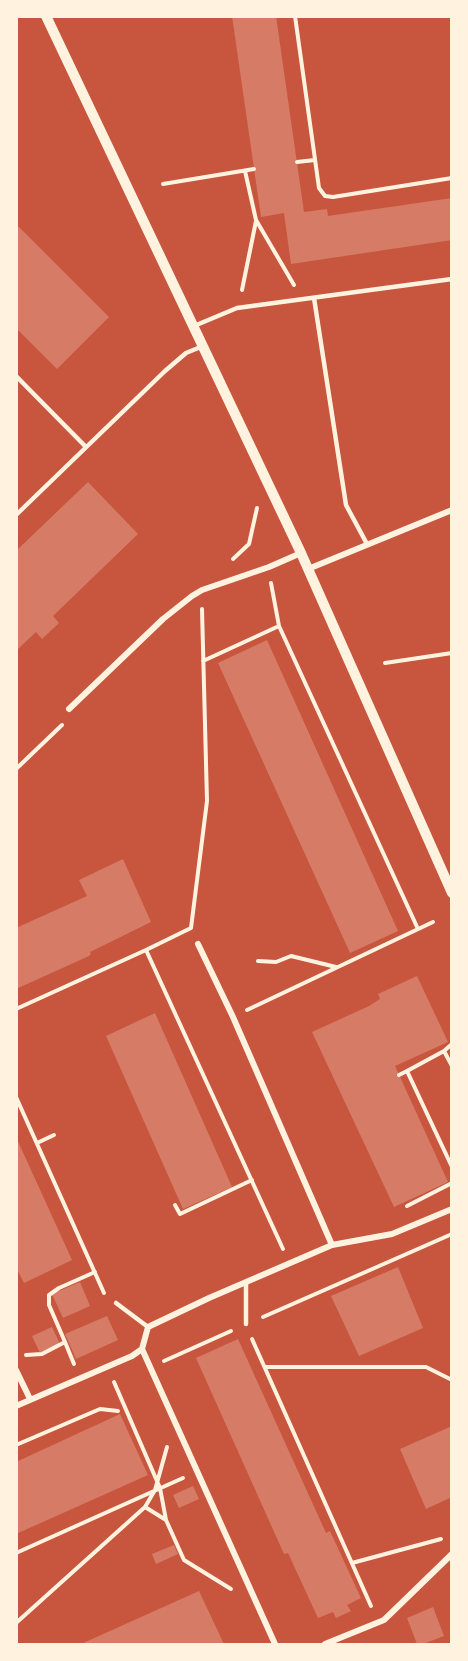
<!DOCTYPE html>
<html>
<head>
<meta charset="utf-8">
<style>
  body { margin:0 }
  #map { position:relative; width:468px; height:1661px; overflow:hidden; background:#c8553d; font-family:"Sofia Sans Condensed",sans-serif }
  canvas { display:block }
  .frame { position:absolute; inset:0; border:18px solid #fff3e0; pointer-events:none }
</style>
</head>
<body>
<div id="map">
<canvas width="468" height="1661"></canvas>
<div class="frame"></div>
</div>
<script>
const ctx = document.querySelector('canvas').getContext('2d');
ctx.lineJoin = 'round';
function fillPath(path, color) { ctx.fillStyle = color; ctx.fill(path, 'evenodd'); }
const shape = rows => new Path2D(rows.map(r => 'M' + r).join(''));
function trace(path, color, width, dash) { ctx.strokeStyle = color; ctx.lineWidth = width; ctx.lineCap = dash ? 'butt' : 'round'; ctx.setLineDash(dash || []); ctx.stroke(path); }
const building = shape([
  [232,16,276,16,304,212,327,209,328,216,452,198,452,240,291,264,284,213,261,217],
  [16,224,109,317,57,369,16,328],
  [88,482,138,534,53,616,59,623,42,639,36,632,16,651,16,551],
  [267,640,398,931,350,953,218,663],
  [123,859,151,922,90,952,91,954,89,956,16,989,16,928,87,896,79,880],
  [417,976,448,1042,395,1066,448,1182,394,1207,312,1032,369,1006,380,999,378,994],
  [155,1013,232,1187,183,1209,106,1036],
  [16,1137,72,1260,24,1283,16,1267],
  [398,1267,423,1328,359,1356,331,1296],
  [80,1282,90,1306,63,1318,52,1294],
  [107,1316,118,1340,76,1359,65,1334],
  [52,1327,60,1344,40,1353,32,1336],
  [238,1339,326,1533,330,1531,361,1598,347,1605,351,1611,336,1618,333,1612,318,1618,288,1553,284,1554,196,1358],
  [120,1414,148,1475,16,1534,16,1462],
  [452,1426,452,1497,426,1509,400,1449],
  [193,1486,199,1499,179,1508,173,1495],
  [174,1545,178,1554,156,1564,152,1554],
  [199,1591,224,1644,81,1644],
  [433,1607,444,1636,423,1644,417,1644,407,1618]
]);
const path = shape([
  [295,16,319,188,325,196,333,197,452,178],
  [297,162,315,160],
  [245,171,256,220,294,285],
  [163,184,254,169],
  [242,290,256,221],
  [233,559,249,544,257,508],
  [271,583,279,626],
  [203,661,279,626,418,929],
  [385,663,452,653],
  [16,769,62,725],
  [146,950,283,1249],
  [258,961,276,962,291,956,336,967],
  [16,1009,146,950,191,928,207,801,202,609],
  [247,1010,433,922],
  [452,1044,444,1051,407,1071,452,1167],
  [444,1051,452,1066],
  [399,1075,407,1071],
  [16,1097,104,1293],
  [37,1143,54,1135],
  [175,1205,180,1214,252,1180],
  [407,1206,452,1183],
  [263,1317,452,1234],
  [252,1339,371,1606],
  [65,1342,74,1364],
  [26,1355,42,1354,65,1342,49,1305,49,1295,59,1288,95,1272],
  [164,1361,231,1331],
  [265,1367,426,1367,452,1380],
  [114,1382,160,1488,166,1520,184,1560,231,1589],
  [16,1445,100,1409,118,1411],
  [166,1520,145,1507,155,1490,167,1447],
  [16,1553,183,1478],
  [352,1563,441,1539],
  [16,1623,145,1507]
]);
const service = shape([
  [314,298,346,505,367,544],
  [194,326,237,308,452,279],
  [16,376,86,447],
  [16,515,165,371,186,353,203,346],
  [116,1303,148,1327],
  [246,1324,246,1282]
]);
const minor = shape([
  [308,569,452,510],
  [69,709,163,619,192,596,202,590,269,567,301,553],
  [198,944,233,1017,332,1245],
  [142,1349,275,1644],
  [16,1370,30,1399],
  [16,1406,132,1356,142,1349,148,1327,209,1298,332,1245,392,1234,452,1209],
  [325,1644,384,1620,452,1554]
]);
const tertiary = shape([
  [46,16,301,553,452,893]
]);
fillPath(building, '#d67c66');
trace(path, '#fff3e0', 4);
trace(service, '#fff3e0', 4.5);
trace(minor, '#fff3e0', 6);
trace(tertiary, '#fff3e0', 10);
</script>
</body>
</html>
